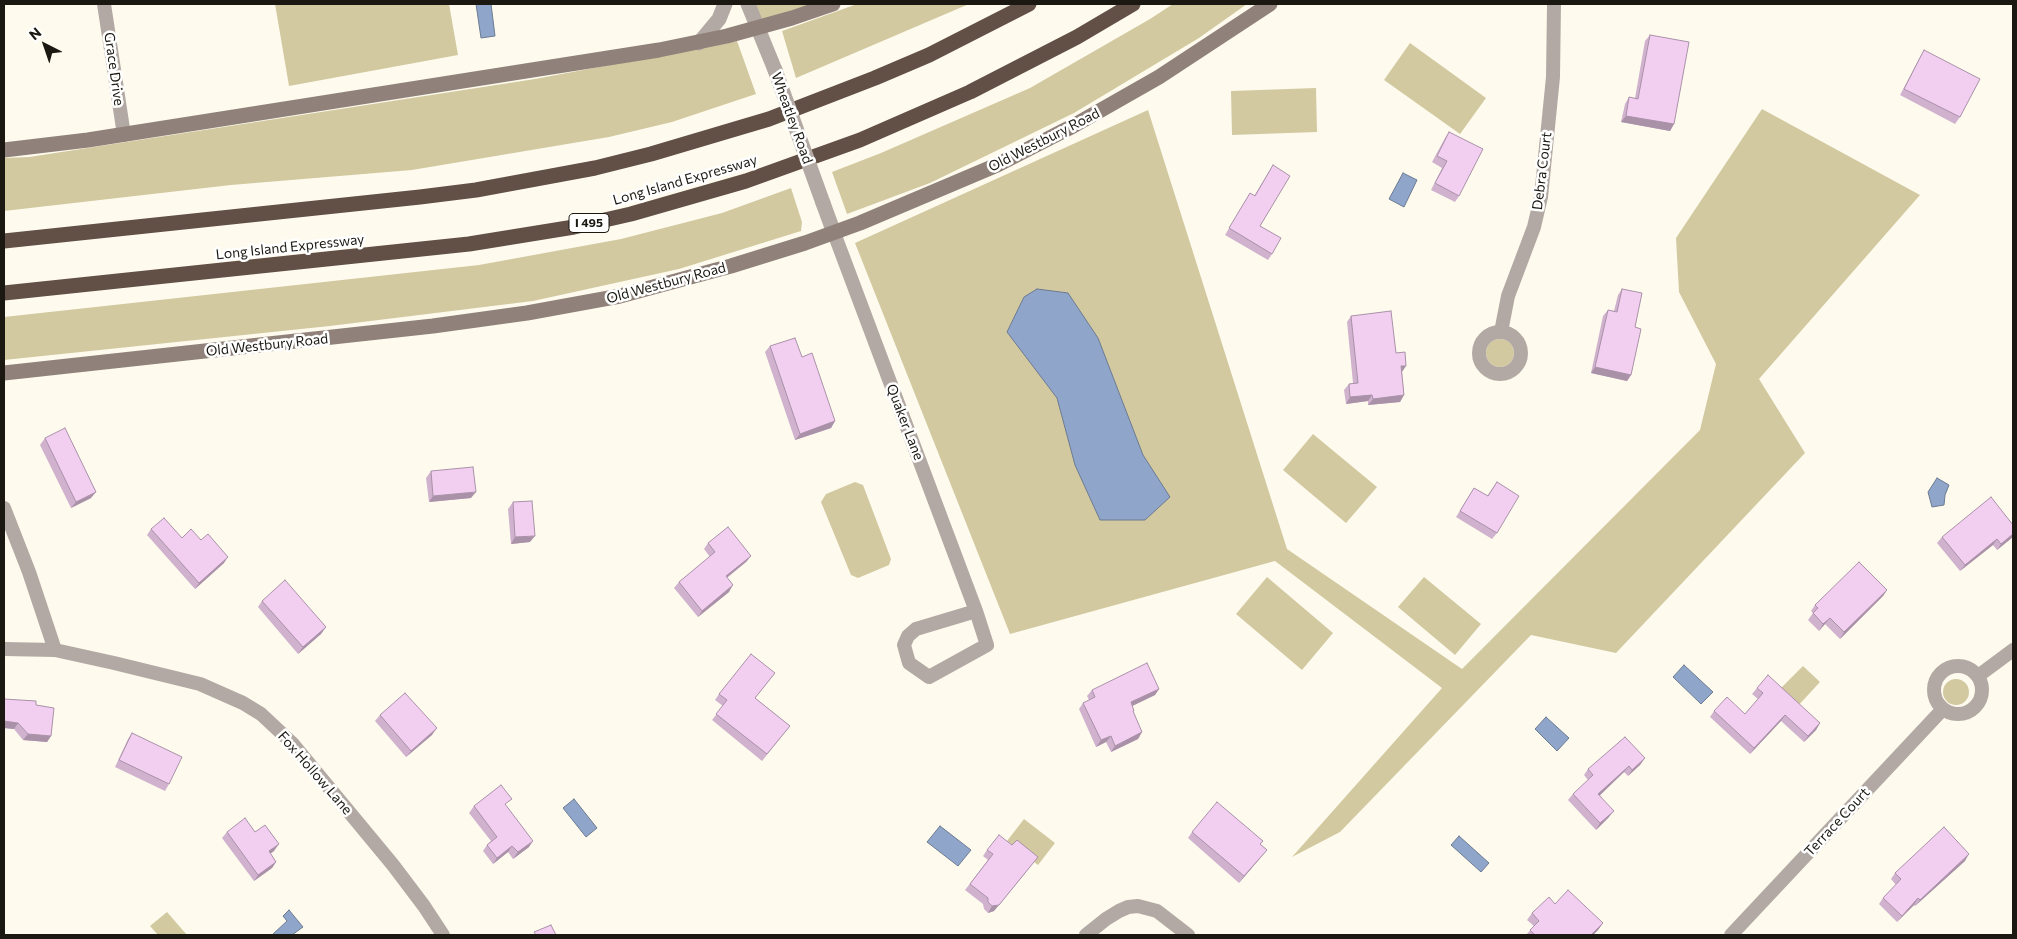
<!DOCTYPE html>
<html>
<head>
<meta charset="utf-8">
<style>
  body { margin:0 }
  #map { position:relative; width:2017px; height:939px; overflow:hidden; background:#fefbee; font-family:Commissioner,sans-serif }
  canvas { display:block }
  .frame { position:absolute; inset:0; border:5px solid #1a1811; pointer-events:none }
  .north { position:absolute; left:20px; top:20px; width:50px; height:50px; -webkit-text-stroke:4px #fff; paint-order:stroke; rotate:319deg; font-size:14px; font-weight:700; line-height:20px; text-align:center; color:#1a1811 }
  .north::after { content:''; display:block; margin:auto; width:18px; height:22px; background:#1a1811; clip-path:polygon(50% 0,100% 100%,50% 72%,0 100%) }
</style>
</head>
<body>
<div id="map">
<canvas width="2017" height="939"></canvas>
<div class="frame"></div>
<div class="north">N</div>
</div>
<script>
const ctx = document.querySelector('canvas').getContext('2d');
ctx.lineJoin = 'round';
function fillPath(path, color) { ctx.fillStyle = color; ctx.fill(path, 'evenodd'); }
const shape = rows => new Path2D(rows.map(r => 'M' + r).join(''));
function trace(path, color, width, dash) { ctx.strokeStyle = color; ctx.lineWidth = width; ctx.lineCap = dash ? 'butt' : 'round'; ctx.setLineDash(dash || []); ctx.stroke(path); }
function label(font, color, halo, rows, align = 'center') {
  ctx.font = font + ' Commissioner,sans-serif'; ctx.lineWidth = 5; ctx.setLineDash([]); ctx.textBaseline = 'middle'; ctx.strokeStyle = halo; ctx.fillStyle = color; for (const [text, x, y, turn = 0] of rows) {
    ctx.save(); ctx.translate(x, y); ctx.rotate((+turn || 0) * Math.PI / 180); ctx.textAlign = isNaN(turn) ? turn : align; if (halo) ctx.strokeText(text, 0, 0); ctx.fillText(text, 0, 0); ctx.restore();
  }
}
const green = shape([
  [275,4,449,4,458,55,289,86],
  [748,4,833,4,759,28],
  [857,4,969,4,796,78,782,31],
  [1173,4,1247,4,1199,38,1074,113,930,183,847,214,832,172,881,153,1030,88,1150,19],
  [737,41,756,94,672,122,609,137,412,170,231,185,4,211,4,158,29,157,535,79],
  [1410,43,1486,98,1460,134,1384,80],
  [1316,88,1317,132,1232,135,1231,91],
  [1762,109,1920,195,1759,379,1805,453,1616,653,1531,635,1340,832,1292,857,1442,688,1275,561,1010,634,855,243,1148,110,1287,549,1462,669,1700,430,1716,364,1679,292,1676,238],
  [791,188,802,222,801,231,679,269,533,301,330,326,4,360,4,317,479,265,621,239,722,213],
  '1486 353a14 14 0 1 1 28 0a14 14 0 1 1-28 0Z',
  [1313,434,1377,487,1346,523,1283,470],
  [855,482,863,485,891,559,889,565,858,578,851,575,821,502,826,494],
  [1267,577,1333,633,1302,670,1236,614],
  [1424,577,1481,624,1455,655,1398,607],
  [1803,666,1820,682,1796,708,1778,691],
  '1943 692a13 13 0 1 1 26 0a13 13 0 1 1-26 0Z',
  [1024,819,1055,843,1038,865,1007,841],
  [167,912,187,935,158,935,150,926]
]);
const water = shape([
  [476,4,491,4,495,36,481,38,476,4],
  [1403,173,1417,180,1404,207,1389,199,1403,173],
  [1037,289,1068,293,1098,338,1143,455,1170,497,1145,520,1100,520,1075,465,1057,398,1007,332,1024,297,1037,289],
  [1937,478,1949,485,1945,495,1944,505,1932,507,1928,492,1937,478],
  [1684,665,1713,692,1701,704,1673,677,1684,665],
  [1546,717,1569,738,1557,751,1535,729,1546,717],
  [574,799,597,828,586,837,563,808,574,799],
  [940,826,971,850,958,866,927,842,940,826],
  [1459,836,1489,863,1481,872,1451,845,1459,836],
  [289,910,303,927,292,935,272,935,287,921,283,916,289,910]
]);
const minor = shape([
  [104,4,124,135],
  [834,233,976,611,987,645,929,677,909,663,904,645,908,636,916,629,976,611],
  [1501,332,1508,296,1534,227,1541,197,1553,77,1554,4],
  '1479 353a21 21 0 1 1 42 0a21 21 0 1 1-42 0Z',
  [4,508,29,572,55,650],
  [4,649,55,650,114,663,200,684,243,703,261,714,292,743,393,865,424,906,443,935],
  '1934 690a24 24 0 1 1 48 0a24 24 0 1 1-48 0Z',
  [1978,676,2013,650],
  [1086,935,1106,919,1119,911,1128,907,1138,906,1157,911,1188,935],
  [1731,935,1943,709]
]);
const tertiary = shape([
  [748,4,775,70],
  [699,43,719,19,725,4],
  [823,203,834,233]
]);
const secondary = shape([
  [4,150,88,140,659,50,727,36,792,18,833,4],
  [4,373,433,326,527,313,620,296,731,266,805,243,860,223,997,165,1073,126,1159,77,1270,4]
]);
const motorway = shape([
  [4,241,420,197,476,190,595,168,651,154,769,119,875,78,929,55,1029,4],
  [4,293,469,244,574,227,631,214,746,181,860,140,970,92,1077,37,1133,4]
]);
const tertiaryBridge = shape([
  [775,70,823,203]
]);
const wall = shape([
  [1650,35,1674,124,1670,131,1621,122,1625,104,1629,97,1635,98,1645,41],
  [1924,50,1960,117,1955,124,1900,95,1920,57],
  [1449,132,1459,196,1455,202,1431,190,1442,168,1432,162,1445,138],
  [1273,165,1260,226,1272,254,1268,260,1225,235,1246,200,1250,193,1254,196],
  [1622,289,1635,327,1631,375,1627,381,1591,373,1603,316,1608,310,1614,311,1618,295],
  [1351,316,1396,353,1402,372,1404,395,1400,402,1368,405,1368,401,1346,404,1344,390,1349,384,1353,383,1347,322],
  [770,346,802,357,835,421,831,428,795,440,765,352],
  [45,438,91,498,71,508,40,445],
  [431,471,471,498,429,502,426,478],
  [1497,482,1497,533,1492,539,1456,517,1474,488,1487,496],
  [513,502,530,542,511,544,508,509],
  [2013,525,2013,537,1997,550,1993,545,1960,571,1937,543,1942,537],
  [151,529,182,538,201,540,224,563,195,589,147,535],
  [708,543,751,556,746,562,727,578,729,592,698,617,674,588,679,582,710,557,704,549],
  [1887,590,1883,596,1840,639,1825,624,1819,631,1808,620,1813,613,1811,611,1815,605],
  [262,601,326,627,321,634,298,654,258,607],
  [775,673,755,698,790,726,762,761,712,720,723,706,715,700,719,694],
  [1757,688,1820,723,1816,730,1804,742,1781,721,1750,754,1710,717,1714,711,1745,714,1758,699,1752,694],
  [1159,689,1155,695,1132,706,1133,712,1142,732,1138,739,1111,752,1106,742,1096,747,1079,709,1083,703,1089,700,1087,696,1092,690],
  [4,699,36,705,51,736,47,742,23,740,14,729,4,728],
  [380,715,432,735,406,757,375,721],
  [132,733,169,784,165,791,115,767,128,739],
  [1645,758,1640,765,1628,776,1624,772,1600,795,1609,817,1596,830,1568,800,1573,794,1588,780,1584,775,1588,769],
  [474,806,506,806,529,847,513,859,508,852,493,864,483,851,487,845,491,841,469,813],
  [227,832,255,832,274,851,270,854,276,862,272,868,254,881,222,838],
  [1192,832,1260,844,1267,850,1262,856,1239,883,1188,838],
  [987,850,1033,863,994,911,988,913,984,909,983,904,965,890,988,860,983,856],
  [1965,861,1915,906,1914,905,1897,922,1879,904,1883,898,1896,885,1891,879,1895,873],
  [1555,904,1603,923,1598,930,1593,935,1526,935,1534,926,1527,920,1532,913]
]);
const shadedWall = shape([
  [1626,116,1674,124,1670,131,1621,122],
  [1401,366,1406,366,1402,372],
  [1595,367,1631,375,1627,381,1591,373],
  [1372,395,1368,401,1346,404,1350,397],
  [1404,395,1400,402,1368,405,1373,399],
  [835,421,831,428,795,440,800,434],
  [96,492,91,498,71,508,76,502],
  [476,492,471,498,429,502,433,496],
  [2013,534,2013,537,1997,550,2001,544],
  [535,536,530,542,511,544,515,537],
  [1997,539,1993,545,1960,571,1965,565],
  [751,556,746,562,721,582,726,576],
  [228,557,224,563,195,589,199,583],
  [733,585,729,592,698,617,702,611],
  [1887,590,1883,596,1840,639,1844,632],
  [1830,618,1825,624,1819,631,1823,624],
  [326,627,321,634,298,654,303,647],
  [1159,689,1155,695,1126,709,1131,702],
  [1785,715,1781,721,1750,754,1754,748],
  [4,721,18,723,14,729,4,728],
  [1820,723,1816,730,1804,742,1808,736],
  [437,728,432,735,406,757,411,751],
  [1142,732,1138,739,1111,752,1115,746],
  [28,734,51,736,47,742,23,740],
  [1111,736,1106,742,1096,747,1101,740],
  [1645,758,1640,765,1628,776,1632,770],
  [1629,766,1624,772,1594,801,1598,794],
  [1614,811,1609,817,1596,830,1600,823],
  [533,841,529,847,513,859,518,852],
  [279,844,274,851,264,858,269,851],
  [512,846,508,852,493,864,497,858],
  [1267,850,1262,856,1239,883,1244,876],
  [1969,854,1965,861,1915,906,1920,900],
  [1038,857,994,911,988,913,992,906],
  [276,862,272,868,254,881,258,875],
  [1918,898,1914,905,1897,922,1902,916],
  [1603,923,1598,930,1593,935,1591,935]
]);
const building = shape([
  [1650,35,1689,42,1674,124,1626,116,1629,97,1638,99,1650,35],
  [1924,50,1980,79,1960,117,1904,89,1924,50],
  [1449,132,1483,149,1459,196,1435,183,1447,161,1437,156,1449,132],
  [1273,165,1290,176,1260,226,1281,238,1272,254,1229,228,1250,193,1255,196,1273,165],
  [1622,289,1642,293,1635,327,1641,329,1631,375,1595,367,1608,310,1617,312,1622,289],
  [1391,311,1396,353,1405,352,1406,366,1401,366,1404,395,1373,399,1372,395,1350,397,1349,384,1358,383,1351,316,1391,311],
  [795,338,802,357,812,353,835,421,800,434,770,346,795,338],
  [65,428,96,492,76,502,45,438,65,428],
  [473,467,476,492,433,496,431,471,473,467],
  [1497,482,1519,496,1497,533,1460,511,1474,488,1488,496,1497,482],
  [1991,497,2013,525,2013,534,2001,544,1997,539,1965,565,1942,537,1991,497],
  [532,501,535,536,515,537,513,502,532,501],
  [164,518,182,538,191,529,201,540,208,534,228,557,199,583,151,529,164,518],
  [728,527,751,556,726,576,733,585,702,611,679,582,715,552,708,543,728,527],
  [1859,562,1887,590,1844,632,1830,618,1823,624,1813,613,1818,608,1815,605,1859,562],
  [285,580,326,627,303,647,262,601,285,580],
  [751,654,775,673,755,698,790,726,767,754,716,714,727,700,719,694,751,654],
  [1147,663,1159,689,1131,702,1134,711,1133,711,1142,732,1115,746,1111,736,1101,740,1083,703,1095,697,1092,690,1147,663],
  [1768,675,1820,723,1808,736,1785,715,1754,748,1714,711,1727,697,1745,714,1763,693,1757,688,1768,675],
  [405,693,437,728,411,751,380,715,405,693],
  [4,699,36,701,36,705,54,708,51,736,28,734,18,723,4,721,4,699],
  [132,733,182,757,169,784,119,760,132,733],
  [1625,737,1645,758,1632,770,1629,766,1598,794,1614,811,1600,823,1573,794,1593,775,1588,769,1625,737],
  [501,785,512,799,505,804,533,841,518,852,512,846,497,858,487,845,497,837,474,806,501,785],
  [1217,802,1263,841,1260,844,1267,850,1244,876,1192,832,1217,802],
  [245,818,255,832,265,825,279,844,269,851,276,862,258,875,227,832,245,818],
  [1944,827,1969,854,1920,900,1918,898,1902,916,1883,898,1901,879,1895,873,1944,827],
  [999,835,1012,845,1017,840,1038,857,999,905,992,906,988,902,988,898,970,884,993,854,987,850,999,835],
  [1568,890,1603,923,1591,935,1535,935,1530,930,1539,921,1532,913,1549,897,1555,904,1568,890],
  [551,925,556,935,536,935,534,932,551,925]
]);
const shields = [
  [589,223,40]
];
const shieldNames = [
  ["I 495",589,223]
];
const streetNames = [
  ["Grace Drive",114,69,82],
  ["Wheatley Road",792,118,70],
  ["Old Westbury Road",1044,140,-27],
  ["Debra Court",1542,171,-83],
  ["Long Island Expressway",685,180,-16],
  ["Long Island Expressway",290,247,-6],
  ["Old Westbury Road",666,283,-15],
  ["Old Westbury Road",267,345,-6],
  ["Quaker Lane",905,422,69],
  ["Fox Hollow Lane",315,773,49],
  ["Terrace Court",1837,822,-47]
];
fillPath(green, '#d3c9a1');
fillPath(water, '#8fa5c9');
trace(water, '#6c7b92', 1);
trace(minor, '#b3a9a4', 14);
trace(tertiary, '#b3a9a4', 15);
trace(secondary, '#90827b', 15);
trace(motorway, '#624f45', 15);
trace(tertiaryBridge, '#b3a9a4', 15);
fillPath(wall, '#d0b2ce');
fillPath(shadedWall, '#a991a8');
fillPath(building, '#f2cff0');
trace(building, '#a991a8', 1);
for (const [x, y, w] of shields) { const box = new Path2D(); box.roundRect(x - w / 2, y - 9.5, w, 19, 4); ctx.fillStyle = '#fff'; ctx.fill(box); trace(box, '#1a1811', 1); }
label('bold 12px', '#1a1811', null, shieldNames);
label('14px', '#1a1811', '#fff', streetNames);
</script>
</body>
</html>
